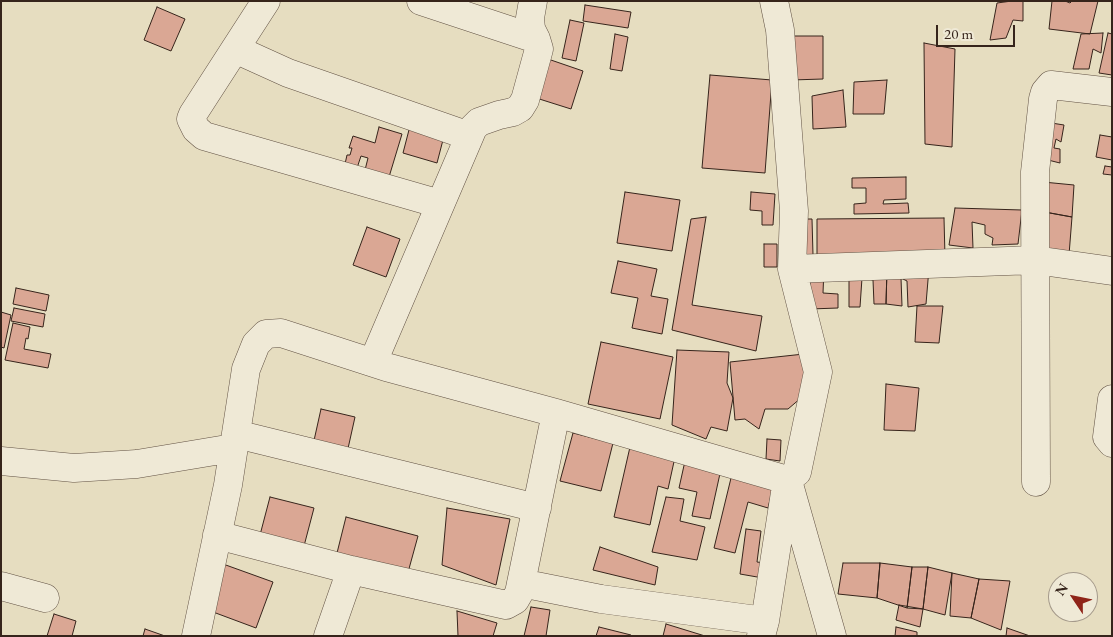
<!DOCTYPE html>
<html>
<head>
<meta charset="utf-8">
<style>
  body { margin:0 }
  #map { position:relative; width:1113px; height:637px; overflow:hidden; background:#e6ddc0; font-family:"EB Garamond",serif }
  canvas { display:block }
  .frame { position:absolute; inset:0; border:2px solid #36241b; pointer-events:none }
  .north { position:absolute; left:1048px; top:572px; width:50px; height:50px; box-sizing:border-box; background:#efe9d6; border:1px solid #a59a8b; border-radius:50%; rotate:304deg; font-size:14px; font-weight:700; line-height:20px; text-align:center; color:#36241b }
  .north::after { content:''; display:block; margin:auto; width:18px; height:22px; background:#8f2418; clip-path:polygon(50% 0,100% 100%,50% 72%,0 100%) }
  .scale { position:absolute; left:936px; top:25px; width:79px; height:22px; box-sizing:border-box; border:2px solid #36241b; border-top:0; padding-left:6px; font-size:15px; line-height:18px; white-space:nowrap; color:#36241b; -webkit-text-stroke:4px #efe9d6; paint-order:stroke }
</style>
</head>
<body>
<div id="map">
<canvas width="1113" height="637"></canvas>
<div class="frame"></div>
<div class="north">N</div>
<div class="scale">20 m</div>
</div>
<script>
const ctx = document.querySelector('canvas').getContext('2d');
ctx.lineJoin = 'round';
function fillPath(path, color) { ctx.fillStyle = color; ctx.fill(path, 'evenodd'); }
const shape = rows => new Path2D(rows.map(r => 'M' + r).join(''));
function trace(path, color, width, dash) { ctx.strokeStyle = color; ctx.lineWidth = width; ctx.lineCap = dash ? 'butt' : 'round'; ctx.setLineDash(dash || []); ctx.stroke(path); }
const building = shape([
  [1012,1,1023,1,1023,21,1013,20,1006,38,990,40,997,3,1012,1],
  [1052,1,1065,1,1070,3,1072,1,1098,1,1090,34,1049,29,1052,1],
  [585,5,631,12,628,28,583,21,585,5],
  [157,7,185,19,171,51,144,40,157,7],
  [570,20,584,23,576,61,562,58,570,20],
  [1103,33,1101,53,1093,49,1089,69,1073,69,1081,34,1103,33],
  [1108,33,1112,34,1112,75,1099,73,1108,33],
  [615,34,628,37,622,71,610,69,615,34],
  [790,36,823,36,823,79,791,80,790,36],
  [924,43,955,49,952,147,925,144,924,43],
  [545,58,583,71,571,109,533,97,545,58],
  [710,75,772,80,765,173,702,168,710,75],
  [887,80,884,114,853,114,854,82,887,80],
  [843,90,846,127,813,129,812,96,843,90],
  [1045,122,1064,125,1061,142,1056,139,1054,148,1060,149,1060,163,1044,159,1045,122],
  [410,126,444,136,437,163,403,153,410,126],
  [379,127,402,134,389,177,365,170,368,158,361,156,357,168,345,164,347,155,350,155,352,148,349,148,353,136,375,143,379,127],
  [1100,135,1112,137,1112,160,1096,157,1100,135],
  [1105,166,1112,167,1112,175,1103,174,1105,166],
  [906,177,906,199,884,200,883,204,908,203,909,213,854,214,854,204,866,203,866,188,852,188,852,178,906,177],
  [1043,182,1074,185,1072,217,1039,211,1043,182],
  [625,192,680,200,672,251,617,243,625,192],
  [751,192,775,194,773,225,762,225,762,211,750,210,751,192],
  [955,208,1022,210,1018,244,992,245,993,238,985,234,985,225,972,222,973,248,949,245,955,208],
  [1039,211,1072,217,1069,255,1035,250,1039,211],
  [706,217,692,305,762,316,756,351,672,330,691,219,706,217],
  [944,218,945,257,817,259,817,219,944,218],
  [797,219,812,219,813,255,798,255,797,219],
  [367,227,400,239,386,277,353,265,367,227],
  [764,244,777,244,777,267,764,267,764,244],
  [618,261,657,269,651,296,668,299,662,334,632,328,638,298,611,293,618,261],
  [824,268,823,293,838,294,838,308,810,309,810,275,824,268],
  [929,268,926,304,908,307,907,281,901,278,902,306,886,304,887,269,929,268],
  [887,269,886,304,874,304,873,280,862,278,860,307,849,307,849,273,887,269],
  [16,288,49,295,46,311,13,304,16,288],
  [917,306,943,306,939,343,915,342,917,306],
  [14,308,45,314,43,327,11,321,14,308],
  [1,312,11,315,4,348,1,347,1,312],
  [13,323,30,327,28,339,26,338,24,349,51,354,48,368,5,360,13,323],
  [601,342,673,357,660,419,588,404,601,342],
  [677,350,729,352,727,383,733,398,727,431,711,427,706,439,672,425,677,350],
  [804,354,808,392,788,409,765,409,759,429,745,419,735,420,730,362,804,354],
  [886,384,919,388,915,431,884,430,886,384],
  [321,409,355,417,347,453,313,445,321,409],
  [573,433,613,443,601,491,560,481,573,433],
  [767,439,781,440,780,461,766,459,767,439],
  [630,447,675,457,668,489,658,486,650,525,614,517,630,447],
  [685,461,721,469,710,519,692,516,697,492,679,488,685,461],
  [732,474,774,484,768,508,748,502,735,553,714,548,732,474],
  [270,497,314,508,304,546,260,535,270,497],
  [666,497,684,499,680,521,705,527,697,560,652,552,666,497],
  [447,508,510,519,496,585,442,565,447,508],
  [346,517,418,536,407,576,336,557,346,517],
  [746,529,761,531,757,562,765,563,763,578,740,574,746,529],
  [600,547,658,567,655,585,593,570,600,547],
  [843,563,880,563,877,598,838,594,843,563],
  [880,563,912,567,907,608,877,598,880,563],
  [223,564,273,582,256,628,205,609,223,564],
  [912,567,928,567,923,609,907,608,912,567],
  [928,567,952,573,945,615,923,609,928,567],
  [952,573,979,579,971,618,950,616,952,573],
  [979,579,1010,581,1001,630,971,618,979,579],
  [899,605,923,609,920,627,896,620,899,605],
  [531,607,550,610,546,636,524,636,531,607],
  [457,611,497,623,493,636,458,636,457,611],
  [54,614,76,621,72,636,47,636,54,614],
  [666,624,705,636,663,636,666,624],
  [599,627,631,635,630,636,596,636,599,627],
  [896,627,917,632,917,636,895,636,896,627],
  [1007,628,1030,636,1006,636,1007,628],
  [145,629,165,636,143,636,145,629]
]);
const street = shape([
  [266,1,193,114,191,119,196,129,204,136,440,204],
  [421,1,536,39],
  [235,49,288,73,469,136],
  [792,269,1035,260,1112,271],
  [373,362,473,128,479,122,499,115,513,112,520,108,525,100,539,49,536,39,531,29,530,18,533,1],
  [1112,399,1107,437,1112,443],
  [236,434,537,508],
  [1,461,74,468,137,464,233,448],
  [1036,482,1035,172,1043,99,1045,92,1051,85,1112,92],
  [790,488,832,636],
  [217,535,351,570,506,605,515,600,519,593,556,413],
  [521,583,601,599,765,621],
  [1,586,45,598],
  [196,636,228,485,246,369,256,344,266,334,281,333,386,367,556,413,787,480],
  [328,636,351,570],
  [761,636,765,621,787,480,797,472,818,372,792,269,794,211,780,30,774,1]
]);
fillPath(building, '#daa794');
trace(building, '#36241b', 1);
trace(street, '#625244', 29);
trace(street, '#efe9d6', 28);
</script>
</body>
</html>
